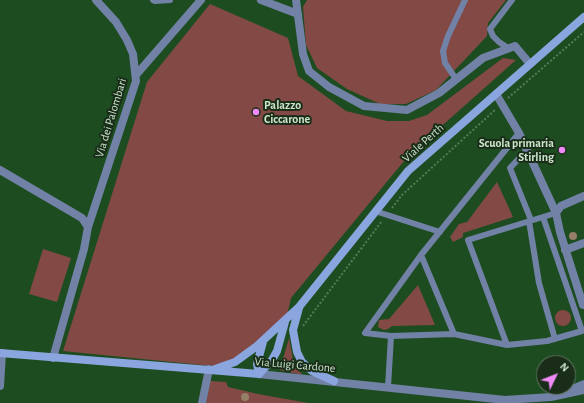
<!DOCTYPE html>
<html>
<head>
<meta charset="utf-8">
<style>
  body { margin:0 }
  #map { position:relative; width:584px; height:403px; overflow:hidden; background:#1e4c21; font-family:"Alegreya Sans",sans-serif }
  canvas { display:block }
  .north { position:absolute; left:536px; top:355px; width:40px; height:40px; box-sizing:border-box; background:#192d19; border:1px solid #60765f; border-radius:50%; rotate:47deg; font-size:11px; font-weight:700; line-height:16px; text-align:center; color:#cae3c9 }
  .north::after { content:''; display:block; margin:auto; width:14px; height:18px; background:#ef8bf6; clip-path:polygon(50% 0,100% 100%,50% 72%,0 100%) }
</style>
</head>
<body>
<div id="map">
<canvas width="584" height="403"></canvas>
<div class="north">N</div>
</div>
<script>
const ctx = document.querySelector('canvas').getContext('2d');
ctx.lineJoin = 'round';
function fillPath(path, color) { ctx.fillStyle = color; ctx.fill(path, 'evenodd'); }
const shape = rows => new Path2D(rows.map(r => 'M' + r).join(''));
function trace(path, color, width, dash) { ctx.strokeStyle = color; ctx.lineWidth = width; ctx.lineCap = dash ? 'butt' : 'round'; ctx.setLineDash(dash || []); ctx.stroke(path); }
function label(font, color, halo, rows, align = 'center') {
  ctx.font = font + ' "Alegreya Sans",sans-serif'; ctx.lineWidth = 4; ctx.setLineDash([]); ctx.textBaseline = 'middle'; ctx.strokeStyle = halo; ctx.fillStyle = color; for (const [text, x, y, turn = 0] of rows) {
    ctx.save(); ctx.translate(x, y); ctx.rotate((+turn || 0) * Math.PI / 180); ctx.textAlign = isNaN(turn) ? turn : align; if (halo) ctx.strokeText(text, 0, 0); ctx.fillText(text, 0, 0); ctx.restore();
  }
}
const green = shape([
  [307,0,506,0,488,23,487,36,436,90,406,104,380,104,347,89,317,68,306,45,303,7],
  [210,4,288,38,298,76,346,111,387,121,409,121,427,115,503,58,516,60,409,155,291,298,286,320,265,340,222,367,63,351,147,82],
  [497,182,513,217,463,233,463,237,453,242,450,237,459,224,467,222],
  [43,249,71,258,57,302,29,294],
  [418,285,435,325,392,326,388,329,384,330,378,327,379,320,389,319],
  '555 318a8 8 0 1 1 16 0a8 8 0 1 1-16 0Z',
  [289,338,294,366,303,375,280,370],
  [210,381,226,382,228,387,258,394,308,403,206,403]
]);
const path = shape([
  [508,98,584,32],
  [392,208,402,195,496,109],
  [303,326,382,221]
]);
const service = shape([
  [153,0,155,1,170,0],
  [508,48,499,42,493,36,490,29,512,0],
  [456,79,445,63,443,51,448,36,465,0],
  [527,150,510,168,531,220],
  [375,211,440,232],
  [529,221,539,283,555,339],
  [421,255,519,133],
  [454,334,507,345,468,240,556,213],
  [507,345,547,341,582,331,543,217],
  [388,387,391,336,454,334,421,255,365,333,391,336],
  [565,391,584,383]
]);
const minor = shape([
  [261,0,298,14],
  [296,0,303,54,309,71,329,87,364,106,407,110,439,93,483,58,515,46,530,64],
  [136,75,201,0],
  [496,94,519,133,556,213],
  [0,170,82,218,88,227,84,249,53,358],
  [88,227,136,81,133,54,127,40,116,22,96,0],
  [565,250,584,243],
  [583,305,560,232,556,213,561,206,584,196],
  [0,386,2,353],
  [202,403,209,369]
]);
const tertiary = shape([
  [259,374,505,400,551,397,584,390]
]);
const secondary = shape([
  [299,308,293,330,297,352,302,362,312,371,334,381],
  [0,353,259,374],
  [215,369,235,362,257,346,299,307,408,171,584,17],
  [259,374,272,360,277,351,285,322],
  [259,374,257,364,263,342]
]);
const trees = [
  [573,236],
  [245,397]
];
const markers = [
  [256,112,4,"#ef8bf6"],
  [562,150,4,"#ef8bf6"]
];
const poiNames = [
  ["Palazzo",264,105],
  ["Ciccarone",264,119],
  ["Scuola primaria",554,143,"right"],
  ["Stirling",554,157,"right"]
];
const streetNames = [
  ["Via dei Palombari",111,118,-73],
  ["Viale Perth",423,143,-42],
  ["Via Luigi Cardone",295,365,5]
];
fillPath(green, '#834945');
trace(path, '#557c57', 2, [2, 2]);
trace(service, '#7182a6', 6);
trace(minor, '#7182a6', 8);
trace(tertiary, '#7182a6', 8);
trace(secondary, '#8ba6df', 8);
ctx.fillStyle = '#967f67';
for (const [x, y] of trees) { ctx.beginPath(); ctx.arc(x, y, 4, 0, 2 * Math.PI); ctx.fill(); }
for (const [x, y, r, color] of markers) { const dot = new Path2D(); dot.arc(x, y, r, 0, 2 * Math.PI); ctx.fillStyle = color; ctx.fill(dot); trace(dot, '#192d19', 1.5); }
label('bold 12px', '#cae3c9', '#192d19', poiNames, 'left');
label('12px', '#cae3c9', '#192d19', streetNames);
</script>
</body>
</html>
